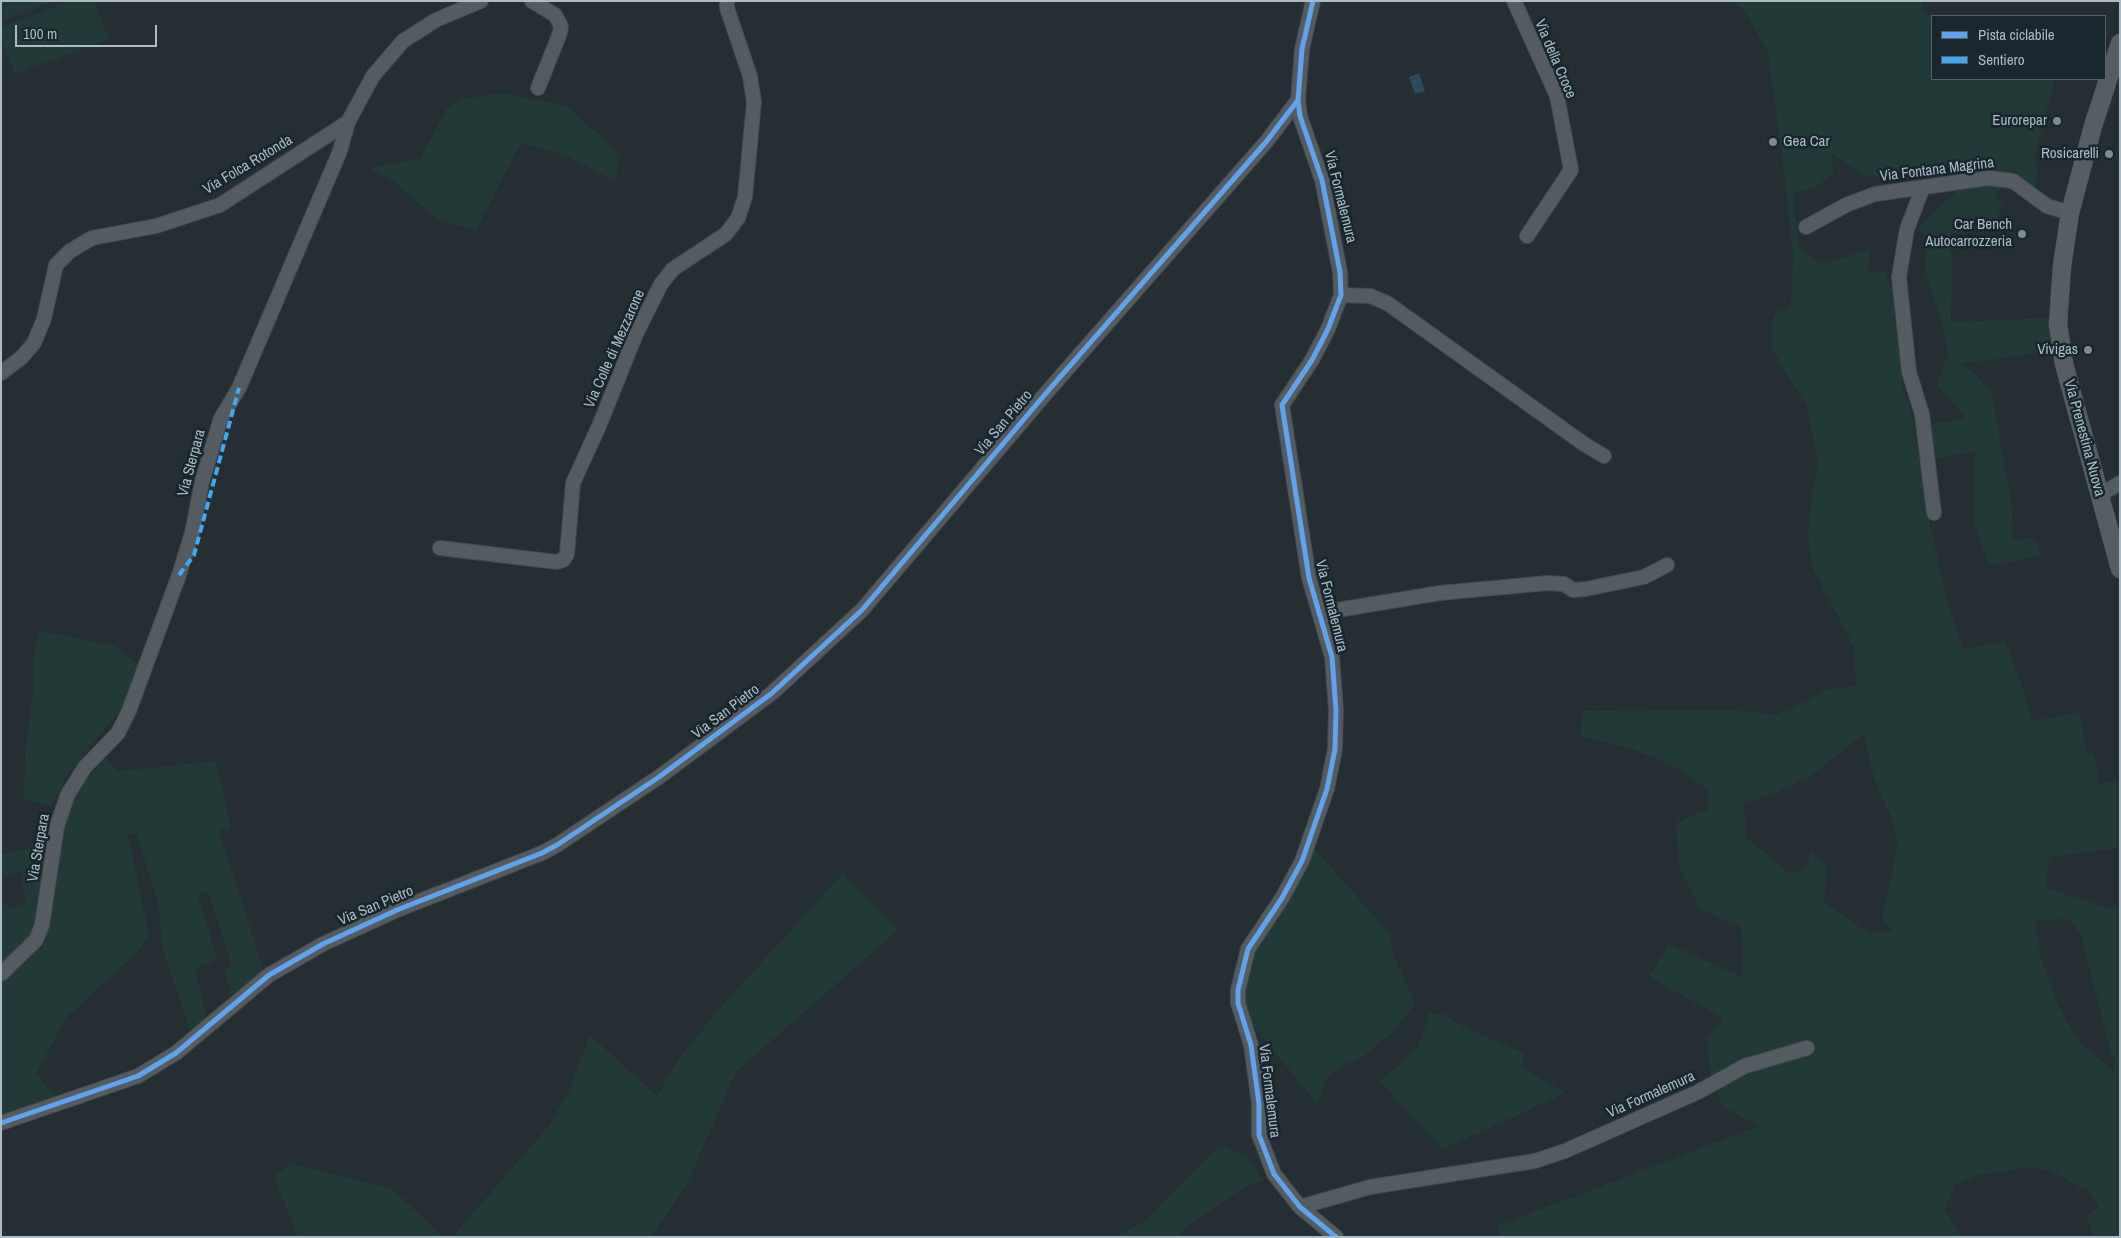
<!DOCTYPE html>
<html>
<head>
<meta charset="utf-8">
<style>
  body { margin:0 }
  #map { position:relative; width:2121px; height:1238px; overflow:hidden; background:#242e33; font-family:"Archivo Narrow",sans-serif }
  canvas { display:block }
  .frame { position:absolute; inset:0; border:2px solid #acbcc6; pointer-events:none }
  .legend { position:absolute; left:1931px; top:15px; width:175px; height:65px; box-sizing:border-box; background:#18262e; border:1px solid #53626b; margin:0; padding:6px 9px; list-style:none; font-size:15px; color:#acbcc6 }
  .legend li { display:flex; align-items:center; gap:10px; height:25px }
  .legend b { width:25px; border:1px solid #53626b }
  .scale { position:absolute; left:15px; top:25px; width:142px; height:22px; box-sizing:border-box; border:2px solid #acbcc6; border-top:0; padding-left:6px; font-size:15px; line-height:18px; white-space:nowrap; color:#acbcc6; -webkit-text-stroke:4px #18262e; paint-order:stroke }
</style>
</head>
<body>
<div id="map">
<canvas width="2121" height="1238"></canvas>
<div class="frame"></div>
<ul class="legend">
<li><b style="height:6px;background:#60a3ed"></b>Pista ciclabile</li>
<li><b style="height:6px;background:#3fa9f5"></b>Sentiero</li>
</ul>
<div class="scale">100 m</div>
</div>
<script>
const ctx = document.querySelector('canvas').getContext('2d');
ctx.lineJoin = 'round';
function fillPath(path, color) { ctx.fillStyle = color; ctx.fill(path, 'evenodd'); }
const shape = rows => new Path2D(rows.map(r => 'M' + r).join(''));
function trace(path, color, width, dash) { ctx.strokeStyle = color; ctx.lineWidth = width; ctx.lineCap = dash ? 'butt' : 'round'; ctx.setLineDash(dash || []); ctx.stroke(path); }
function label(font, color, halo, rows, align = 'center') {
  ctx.font = font + ' "Archivo Narrow",sans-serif'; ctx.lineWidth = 5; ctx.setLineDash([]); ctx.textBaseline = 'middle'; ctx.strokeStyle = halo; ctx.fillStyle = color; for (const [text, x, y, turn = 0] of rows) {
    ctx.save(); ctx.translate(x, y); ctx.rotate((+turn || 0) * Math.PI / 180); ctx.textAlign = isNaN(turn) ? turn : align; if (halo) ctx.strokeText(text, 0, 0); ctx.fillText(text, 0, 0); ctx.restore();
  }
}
const green = shape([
  [1,1,55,1,4,20],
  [70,1,94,1,109,39,15,74,1,38,1,27],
  [1729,1,1923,1,1922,9,1932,18,1932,79,2055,79,2034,157,2038,167,2035,192,2013,169,1994,198,2002,201,1996,225,1950,234,1952,267,1951,322,2049,318,2052,351,1959,364,1975,373,1992,394,2012,508,2013,541,2034,537,2041,555,1990,566,1974,525,1975,452,1932,459,1931,424,1966,418,1937,384,1948,354,1943,325,1925,269,1926,238,1918,228,1966,182,1953,172,1897,179,1862,175,1832,153,1833,175,1814,188,1795,192,1794,206,1799,246,1819,264,1870,250,1868,271,1886,272,1893,291,1903,387,1912,415,1928,515,1945,592,1963,649,2005,642,2021,683,2033,721,2080,712,2087,755,2094,754,2099,784,2120,779,2120,848,2049,857,2046,888,2110,909,2120,906,2120,1237,2094,1237,2086,1216,2099,1208,2088,1188,2078,1186,2050,1170,2026,1168,1977,1175,1956,1184,1945,1209,1961,1237,1501,1237,1497,1226,1759,1126,1723,1107,1711,1081,1707,1038,1723,1018,1649,977,1668,944,1743,977,1741,927,1700,909,1679,867,1676,823,1708,809,1707,789,1670,764,1633,749,1580,736,1583,711,1735,710,1778,715,1827,690,1856,685,1854,647,1812,567,1808,535,1811,500,1818,462,1807,407,1771,348,1773,315,1791,306,1793,255,1782,153,1767,49,1742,8],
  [1864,734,1874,779,1895,827,1897,849,1882,919,1892,930,1869,934,1824,902,1827,867,1811,852,1806,869,1789,873,1746,837,1744,803,1774,794,1812,775],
  [2069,919,2081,935,2116,1073,2079,1042,2057,1003,2041,958,2035,920],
  [503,93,566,106,606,141,618,158,616,181,559,153,521,143,476,230,438,220,393,181,369,168,420,159,447,108,463,99],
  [38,630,115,646,139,665,122,708,67,776,51,806,24,800,25,751,34,681,33,668],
  [105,757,118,771,216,761,231,829,218,829,264,971,232,996,224,970,232,965,208,892,198,895,217,959,195,968,206,1016,191,1032,163,951,158,902,136,834,128,833,149,935,136,953,65,1019,36,1074,57,1099,1,1116,1,980,36,947,42,950,59,847,65,825,79,789],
  [39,847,43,848,45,851,37,924,32,935,1,968,1,905,7,904,9,909,26,903,21,872,4,877,1,871,1,854],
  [1314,848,1390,934,1394,956,1415,1004,1395,1030,1364,1056,1336,1069,1325,1080,1318,1105,1254,1027,1247,1014,1245,997,1250,962,1263,934],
  [843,873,898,930,736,1072,687,1184,651,1237,452,1237,548,1127,568,1093,590,1035,657,1096,678,1060,720,1008],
  [1430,1012,1445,1015,1468,1029,1524,1053,1522,1068,1566,1093,1443,1149,1379,1081,1401,1064,1418,1046],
  [1220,1145,1247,1156,1264,1180,1242,1189,1187,1226,1178,1237,1113,1237,1145,1221],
  [292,1164,392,1189,444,1237,298,1237,274,1176]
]);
const water = shape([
  [1419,73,1425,91,1415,94,1409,77]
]);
const minor = shape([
  [532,1,555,15,561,26,560,33,538,88],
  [1313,1,1302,49,1298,100,1300,116,1322,180,1340,272,1341,295,1328,329,1312,360,1282,405,1309,578,1332,657,1336,710,1335,749,1327,789,1302,861,1282,898,1248,949,1238,990,1238,1003,1251,1045,1259,1104,1259,1135,1274,1174,1300,1207,1336,1237],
  [1514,1,1557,96,1571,170,1527,236],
  [1923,187,1907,229,1899,277,1909,372,1922,414,1934,513],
  [1806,227,1846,205,1875,194,1988,178,2013,181,2047,206,2070,213],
  [1341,295,1370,296,1387,303,1584,444,1604,456],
  [1,373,21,358,34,343,44,319,56,265,70,251,92,238,156,226,220,205,348,122],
  [2100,495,2120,483],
  [440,548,557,562,563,560,567,554,573,483,599,426,636,334,661,284,673,269,726,234,738,218,745,197,754,102,750,76,727,8,727,1],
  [1319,613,1440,593,1548,583,1564,584,1573,590,1586,589,1644,577,1667,565],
  [1,974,36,940,42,925,57,826,68,794,85,767,118,733,129,711,179,575,192,533,202,482,221,418,239,388,340,151,348,122,373,76,403,41,436,20,481,1],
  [1,1123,138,1076,176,1053,269,975,323,944,397,910,542,853,557,845,659,777,772,693,862,610,1047,392,1266,142,1298,100],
  [1300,1207,1370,1187,1535,1161,1565,1151,1698,1092,1745,1066,1807,1048]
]);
const major = shape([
  [2120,43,2093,126,2070,213,2062,266,2058,324,2064,364,2120,569]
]);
const quiet = shape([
  [179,575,194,555,239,388]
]);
const cycleway = shape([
  [1313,1,1302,49,1298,100,1300,116,1322,180,1340,272,1341,295,1328,329,1312,360,1282,405,1309,578,1332,657,1336,710,1335,749,1327,789,1302,861,1282,898,1248,949,1238,990,1238,1003,1251,1045,1259,1104,1259,1135,1274,1174,1300,1207,1336,1237],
  [1,1123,138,1076,176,1053,269,975,323,944,397,910,542,853,557,845,659,777,772,693,862,610,1047,392,1266,142,1298,100]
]);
const markers = [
  [2057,121,5,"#7c8a93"],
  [1773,142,5,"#7c8a93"],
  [2109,154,5,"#7c8a93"],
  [2022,234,5,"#7c8a93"],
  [2088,350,5,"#7c8a93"]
];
const streetNames = [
  ["Via della Croce",1555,59,67],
  ["Via Folca Rotonda",248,165,-31],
  ["Via Fontana Magrina",1937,170,-7],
  ["Via Formalemura",1340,197,76],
  ["Via Colle di Mezzarone",615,349,-66],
  ["Via San Pietro",1004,423,-50],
  ["Via Prenestina Nuova",2084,438,75],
  ["Via Sterpara",192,463,-75],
  ["Via Formalemura",1331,606,76],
  ["Via San Pietro",726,712,-37],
  ["Via Sterpara",39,848,-80],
  ["Via San Pietro",376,906,-23],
  ["Via Formalemura",1269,1091,83],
  ["Via Formalemura",1651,1095,-24]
];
const poiNames = [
  ["Eurorepar",2047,121],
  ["Gea Car",1783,142,"left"],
  ["Rosicarelli",2099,154],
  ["Car Bench",2012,225],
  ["Autocarrozzeria",2012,242],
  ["Vivigas",2078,350]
];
fillPath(green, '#213a38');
fillPath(water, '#2d4b5c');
trace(minor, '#424a4e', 16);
trace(major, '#414b50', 19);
trace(minor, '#545c62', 14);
trace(major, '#565e64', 18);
trace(quiet, '#3fa9f5', 4, [8, 4]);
trace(cycleway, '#60a3ed', 5);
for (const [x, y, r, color] of markers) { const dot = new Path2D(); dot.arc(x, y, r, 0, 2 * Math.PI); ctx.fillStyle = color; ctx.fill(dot); trace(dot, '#18262e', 2); }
label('15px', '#acbcc6', '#18262e', streetNames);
label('15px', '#acbcc6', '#18262e', poiNames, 'right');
</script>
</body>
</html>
